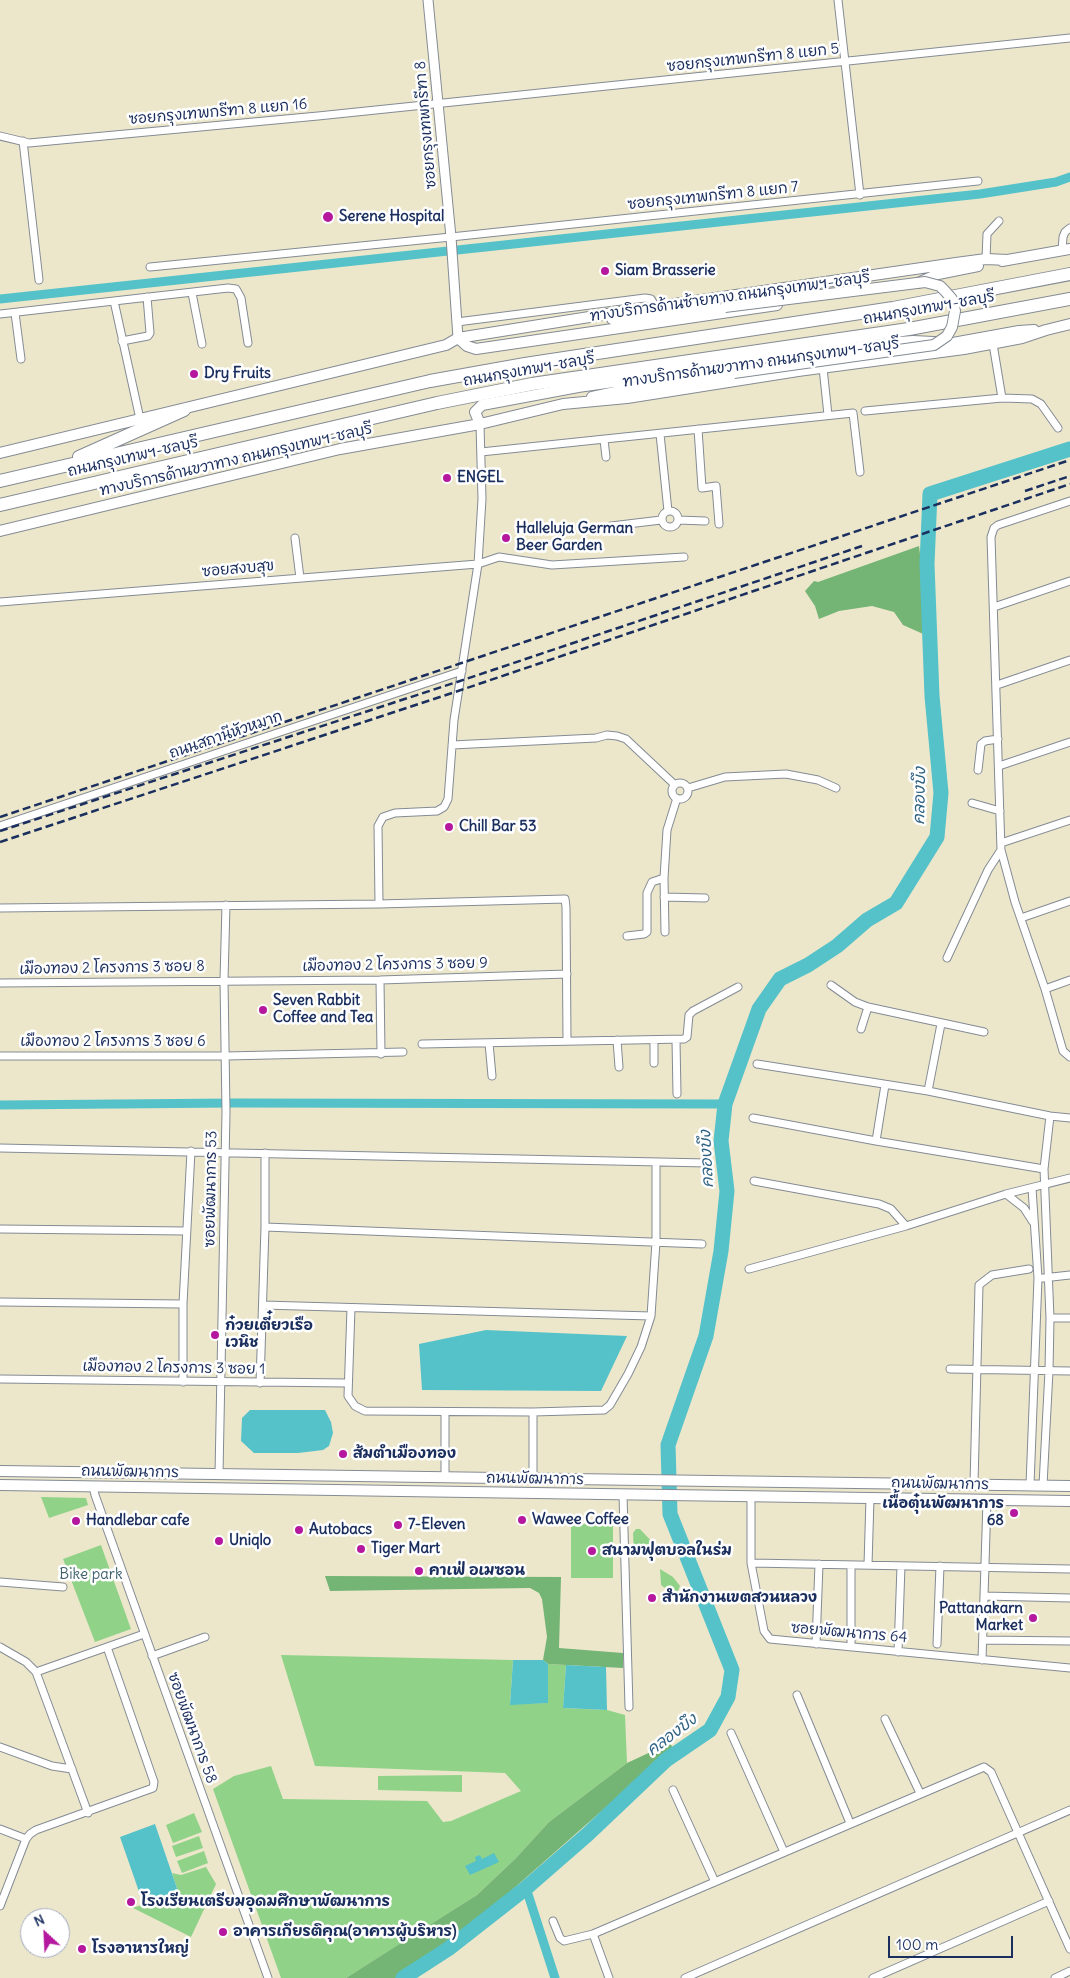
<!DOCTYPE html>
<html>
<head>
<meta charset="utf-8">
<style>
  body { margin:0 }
  #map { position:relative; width:1070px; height:1978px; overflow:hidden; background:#ece7cb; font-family:Delius,sans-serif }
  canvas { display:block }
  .north { position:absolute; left:20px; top:1908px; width:50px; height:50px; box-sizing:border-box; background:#fff; border:1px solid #a4acbf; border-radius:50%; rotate:335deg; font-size:14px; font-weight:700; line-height:20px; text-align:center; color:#1b2f5e }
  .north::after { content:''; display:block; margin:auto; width:18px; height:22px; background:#b5179e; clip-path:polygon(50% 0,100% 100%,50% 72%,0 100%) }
  .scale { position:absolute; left:888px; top:1936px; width:125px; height:22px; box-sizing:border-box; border:2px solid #1b2f5e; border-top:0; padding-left:6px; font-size:15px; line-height:18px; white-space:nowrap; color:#1b2f5e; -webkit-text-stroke:4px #fff; paint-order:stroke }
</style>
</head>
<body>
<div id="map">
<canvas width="1070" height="1978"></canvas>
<div class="north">N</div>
<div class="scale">100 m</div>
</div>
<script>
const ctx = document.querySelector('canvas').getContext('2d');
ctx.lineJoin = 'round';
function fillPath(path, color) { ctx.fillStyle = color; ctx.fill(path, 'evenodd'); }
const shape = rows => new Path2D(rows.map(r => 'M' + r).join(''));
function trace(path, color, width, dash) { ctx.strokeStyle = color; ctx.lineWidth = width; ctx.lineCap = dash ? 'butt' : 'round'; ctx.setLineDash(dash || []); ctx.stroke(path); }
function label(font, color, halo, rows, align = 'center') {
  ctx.font = font + ' Delius,"Playpen Sans Thai",sans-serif'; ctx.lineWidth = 5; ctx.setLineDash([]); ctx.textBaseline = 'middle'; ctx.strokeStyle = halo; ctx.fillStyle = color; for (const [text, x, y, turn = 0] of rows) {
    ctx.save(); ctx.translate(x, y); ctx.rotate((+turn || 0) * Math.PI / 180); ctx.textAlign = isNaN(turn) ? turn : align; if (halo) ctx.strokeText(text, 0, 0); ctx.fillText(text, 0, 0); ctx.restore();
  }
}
const green = shape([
  [41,1497,86,1498,88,1505,49,1518],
  [571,1524,613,1524,613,1578,571,1578],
  [636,1529,640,1529,653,1543,656,1547,657,1554,634,1554,633,1533],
  [101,1545,131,1629,95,1642,63,1559],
  [660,1569,673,1577,680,1586,678,1591,671,1593,661,1585],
  [281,1655,513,1660,510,1704,548,1703,548,1664,566,1665,563,1708,607,1710,625,1715,627,1763,549,1822,516,1858,477,1895,405,1941,346,1978,281,1978,213,1789,234,1776,271,1766,283,1799,427,1801,443,1822,451,1821,521,1791,505,1773,315,1766],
  [462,1775,462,1792,378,1790,378,1776],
  [194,1813,202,1832,173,1843,166,1825],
  [199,1836,203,1848,176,1857,172,1846],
  [204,1851,208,1863,182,1873,177,1861],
  [206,1867,216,1884,191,1937,133,1908,178,1891,172,1873,181,1875]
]);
const forest = shape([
  [919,546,930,637,903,625,894,612,872,606,839,611,819,619,815,606,805,591,814,581,818,582],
  [325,1576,561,1577,559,1648,623,1653,623,1668,548,1664,543,1660,547,1637,542,1599,539,1593,530,1588,330,1591],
  [670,1743,673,1748,512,1890,472,1923,396,1978,346,1978,477,1895,516,1858,549,1822,627,1763]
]);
const water = shape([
  [486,1330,627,1336,601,1391,422,1390,419,1344],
  [250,1410,325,1410,331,1422,333,1433,329,1446,323,1450,298,1453,254,1453,241,1441,242,1418],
  [513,1660,543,1660,548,1664,548,1703,510,1705],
  [566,1665,606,1667,607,1710,563,1708],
  [155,1824,179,1894,144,1906,120,1837],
  [494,1853,499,1862,470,1875,465,1866,476,1861,475,1857,480,1855,482,1859]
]);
const canal = shape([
  [0,299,980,194,1056,182,1070,177],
  [0,1105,233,1103,725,1104],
  [526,1888,555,1978]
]);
const river = shape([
  [403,1978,448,1949,526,1888,588,1834,666,1760,710,1730,728,1697,732,1670,670,1514,668,1445,706,1336,721,1251,727,1191,721,1141,725,1104,759,1009,780,979,808,965,837,946,867,920,896,903,937,837,941,793,932,696,927,564,930,494,1070,449]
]);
const minor = shape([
  [838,0,860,195],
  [0,136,29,143,318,116,1070,38],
  [23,141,39,280],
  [1062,251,1063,237,1065,232,1070,228],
  [986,259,987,234,999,221],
  [150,267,451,237,978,181],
  [192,293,202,344],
  [114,301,228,288,236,289,241,298,248,343],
  [15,313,21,359],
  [0,314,114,301,140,419],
  [457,322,645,298,651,299,656,307],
  [122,341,148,336,150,333,147,297],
  [993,344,1002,398],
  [823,368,828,415],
  [865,411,1002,398,1032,399,1041,404,1058,428],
  [698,429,702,488,716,486,719,524],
  [660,434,668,511],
  [604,440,606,457],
  [481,452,853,413,860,472],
  [1070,501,998,525,994,528,991,537,1001,850,1015,902,1045,989,1063,1051,1070,1057],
  '662 519a8 8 0 1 1 16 0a8 8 0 1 1-16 0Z',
  [678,520,705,521],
  [611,526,661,520],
  [295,538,300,578],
  [0,602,478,564,499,557,552,565,684,557],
  [994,607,1070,581],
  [997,685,1070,660],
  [452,745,596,738,607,735,617,736,626,739,675,785],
  [999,766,1070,742],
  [978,770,981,744,985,741,998,739],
  '672 791a8 8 0 1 1 16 0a8 8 0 1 1-16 0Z',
  [688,788,725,777,786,774,818,780,836,788],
  [972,803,1000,811],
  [0,826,462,671],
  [1001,843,1070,820],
  [664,878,665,932],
  [664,897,705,898],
  [379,904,378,826,383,817,395,813,437,811,444,807,448,799,454,720,478,564,482,499,480,424],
  [0,908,379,904,565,899,566,907,567,1040],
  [1021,918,1070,901],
  [627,936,644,934,647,932,647,893,652,882,664,878,667,830,677,798],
  [947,958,988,870,1001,850],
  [380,980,381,1054],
  [0,983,380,980,567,974],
  [831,985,855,1002,868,1007,984,1032],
  [1045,989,1070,980],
  [861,1029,868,1007],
  [617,1040,619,1067],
  [676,1040,677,1094],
  [489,1043,492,1076],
  [422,1044,684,1039,687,1037,689,1015,693,1011,738,987],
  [0,1056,226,1056,403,1052],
  [654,1063,654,1040],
  [757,1064,928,1091,1050,1116,1070,1118],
  [928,1091,941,1024],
  [753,1118,876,1141,1044,1169],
  [876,1141,885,1085],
  [0,1148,707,1163],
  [754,1181,879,1204,891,1209,906,1226],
  [1006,1194,1024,1208,1033,1222],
  [265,1227,702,1244],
  [0,1229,186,1231],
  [749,1269,906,1226,1006,1194,1070,1178],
  [1043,1278,1070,1275],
  [0,1302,183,1304],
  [263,1305,651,1316],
  [351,1308,348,1396,355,1406,365,1411,533,1412,604,1410,610,1405,628,1374,641,1347,651,1316,656,1242,656,1162],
  [1050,1318,1070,1318],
  [950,1369,1070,1371],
  [0,1379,347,1383],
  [183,1382,183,1304,191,1151],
  [260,1383,265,1227,265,1153],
  [445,1412,445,1477],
  [219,1474,226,1112,224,980,226,905],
  [533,1478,533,1412],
  [974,1484,979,1285,992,1275,1029,1269],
  [1030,1485,1038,1278,1032,1188],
  [1043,1485,1049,1371,1050,1318,1044,1169,1050,1116],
  [93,1486,95,1495,268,1978],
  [623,1495,629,1707],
  [751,1497,751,1563,764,1631,770,1639,1070,1668],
  [751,1563,1070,1569],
  [868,1565,870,1498],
  [0,1582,63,1587],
  [984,1596,1070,1598],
  [983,1640,1070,1641],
  [816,1644,819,1564],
  [937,1644,940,1566],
  [0,1647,26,1662,36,1672,144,1634],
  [851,1647,851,1565],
  [898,1652,901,1566],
  [152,1656,205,1637],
  [982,1660,987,1500],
  [36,1672,88,1813],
  [797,1695,850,1823],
  [885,1719,920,1793],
  [731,1733,784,1852],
  [0,1747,52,1766,72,1769],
  [673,1790,715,1882],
  [0,1829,26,1839],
  [0,1906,26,1839,30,1834,36,1830,153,1788,154,1782,107,1647],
  [553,1921,560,1938,564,1941,593,1934,984,1767,991,1772,1070,1949],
  [593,1934,609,1978],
  [685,1978,1070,1810],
  [873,1978,1049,1901],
  [1055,1978,1070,1971]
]);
const tertiary = shape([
  [428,0,451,237,458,338]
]);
const secondary = shape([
  [1002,261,1070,249],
  [918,283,938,274,978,266],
  [612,319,717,308],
  [458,338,467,346,476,349,777,305],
  [592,397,648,385,734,373],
  [480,424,475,412,482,405,578,387,888,343,913,341,953,343,1019,331,1034,330],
  [0,453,446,345,458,338,633,310,956,263,986,259,1008,260],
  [0,531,340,449,480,424,563,404,627,398,798,371,964,349,1022,338,1046,330,1070,324],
  [0,1471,1070,1486],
  [0,1485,1070,1501]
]);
const motorway = shape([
  [79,457,184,410],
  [0,481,430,381,525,364,893,308,1070,274],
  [0,505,437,403,532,384,909,329,1070,299]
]);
const rail = shape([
  [1025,491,1070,476],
  [0,817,1070,460],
  [0,831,460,681,862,546],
  [0,842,458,691,1070,484]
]);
const secondaryBridge = shape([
  [725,307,925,282,940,286,945,291,952,299,955,311,952,327,947,336,934,345,734,373]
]);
const markers = [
  [328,217,6,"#b5179e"],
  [605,271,5,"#b5179e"],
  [194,374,5,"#b5179e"],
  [447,478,5,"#b5179e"],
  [506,538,5,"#b5179e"],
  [449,827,5,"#b5179e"],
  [263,1010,5,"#b5179e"],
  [215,1335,5,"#b5179e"],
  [343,1454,5,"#b5179e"],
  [1014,1513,5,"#b5179e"],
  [522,1520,5,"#b5179e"],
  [76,1521,5,"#b5179e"],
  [398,1525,5,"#b5179e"],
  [299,1530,5,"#b5179e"],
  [219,1541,5,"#b5179e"],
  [361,1549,5,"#b5179e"],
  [592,1551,5,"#b5179e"],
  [419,1571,5,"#b5179e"],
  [652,1598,5,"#b5179e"],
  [1033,1618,5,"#b5179e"],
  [131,1902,5,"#b5179e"],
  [223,1932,5,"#b5179e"],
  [82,1949,5,"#b5179e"]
];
const streetNames = [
  ["ซอยกรุงเทพกรีฑา 8 แยก 5",753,58,-6],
  ["ซอยกรุงเทพกรีฑา 8 แยก 16",218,112,-5],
  ["ซอยกรุงเทพกรีฑา 8",426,125,-95],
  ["ซอยกรุงเทพกรีฑา 8 แยก 7",713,196,-6],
  ["ทางบริการด้านซ้ายทาง ถนนกรุงเทพฯ-ชลบุรี",730,297,-8],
  ["ถนนกรุงเทพฯ-ชลบุรี",929,308,-10],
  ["ทางบริการด้านขวาทาง ถนนกรุงเทพฯ-ชลบุรี",761,363,-8],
  ["ถนนกรุงเทพฯ-ชลบุรี",529,370,-10],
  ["ถนนกรุงเทพฯ-ชลบุรี",133,457,-13],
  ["ทางบริการด้านขวาทาง ถนนกรุงเทพฯ-ชลบุรี",236,460,-13],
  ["ซอยสงบสุข",238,569,-5],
  ["ถนนสถานีหัวหมาก",226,735,-19],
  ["เมืองทอง 2 โครงการ 3 ซอย 9",395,965,-1],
  ["เมืองทอง 2 โครงการ 3 ซอย 8",112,968,-1],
  ["เมืองทอง 2 โครงการ 3 ซอย 6",113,1042],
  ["ซอยพัฒนาการ 53",211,1189,-89],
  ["เมืองทอง 2 โครงการ 3 ซอย 1",174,1368,1],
  ["ถนนพัฒนาการ",130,1472,1],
  ["ถนนพัฒนาการ",535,1479,1],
  ["ถนนพัฒนาการ",940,1484,1],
  ["ซอยพัฒนาการ 64",849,1633,5],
  ["ซอยพัฒนาการ 58",192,1728,70]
];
const poiNames = [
  ["Serene Hospital",339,217],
  ["Siam Brasserie",615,271],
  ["Dry Fruits",204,374],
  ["ENGEL",457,478],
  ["Halleluja German",516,529],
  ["Beer Garden",516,546],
  ["Chill Bar 53",459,827],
  ["Seven Rabbit",273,1001],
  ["Coffee and Tea",273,1018],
  ["ก๋วยเตี๋ยวเรือ",225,1326],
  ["เวนิช",225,1343],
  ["ส้มตำเมืองทอง",353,1454],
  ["เนื้อตุ๋นพัฒนาการ",1004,1504,"right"],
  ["68",1004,1521,"right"],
  ["Wawee Coffee",532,1520],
  ["Handlebar cafe",86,1521],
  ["7-Eleven",408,1525],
  ["Autobacs",309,1530],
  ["Uniqlo",229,1541],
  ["Tiger Mart",371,1549],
  ["สนามฟุตบอลในร่ม",602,1551],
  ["คาเฟ่ อเมซอน",429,1571],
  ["สำนักงานเขตสวนหลวง",662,1598],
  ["Pattanakarn",1023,1609,"right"],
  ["Market",1023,1626,"right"],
  ["โรงเรียนเตรียมอุดมศึกษาพัฒนาการ",141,1902],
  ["อาคารเกียรติคุณ(อาคารผู้บริหาร)",233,1932],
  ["โรงอาหารใหญ่",92,1949]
];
const parkNames = [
  ["Bike park",91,1575]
];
const waterNames = [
  ["คลองบึง",920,796,-89],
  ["คลองบึง",707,1159,-93],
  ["คลองบึง",672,1735,-37]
];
fillPath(green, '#91d289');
fillPath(forest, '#74b475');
fillPath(water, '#54c2c8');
trace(canal, '#54c2c8', 9);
trace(river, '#54c2c8', 15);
trace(minor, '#848b94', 9);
trace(tertiary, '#848b94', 11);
trace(secondary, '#848b94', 12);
trace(motorway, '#848b94', 14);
trace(minor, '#fff', 7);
trace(tertiary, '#fff', 9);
trace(secondary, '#fff', 10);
trace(motorway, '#fff', 12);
trace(rail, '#1b2f5e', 2.5, [8, 4]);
trace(secondaryBridge, '#848b94', 12, []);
trace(secondaryBridge, '#fff', 10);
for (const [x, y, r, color] of markers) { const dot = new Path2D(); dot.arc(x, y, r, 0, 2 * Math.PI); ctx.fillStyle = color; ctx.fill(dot); trace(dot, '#fff', 2); }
label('15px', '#1b2f5e', '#fff', streetNames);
label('bold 15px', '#1b2f5e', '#fff', poiNames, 'left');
label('15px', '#3e606b', '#fff', parkNames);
label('italic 16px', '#2f6283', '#fff', waterNames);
</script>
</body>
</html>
